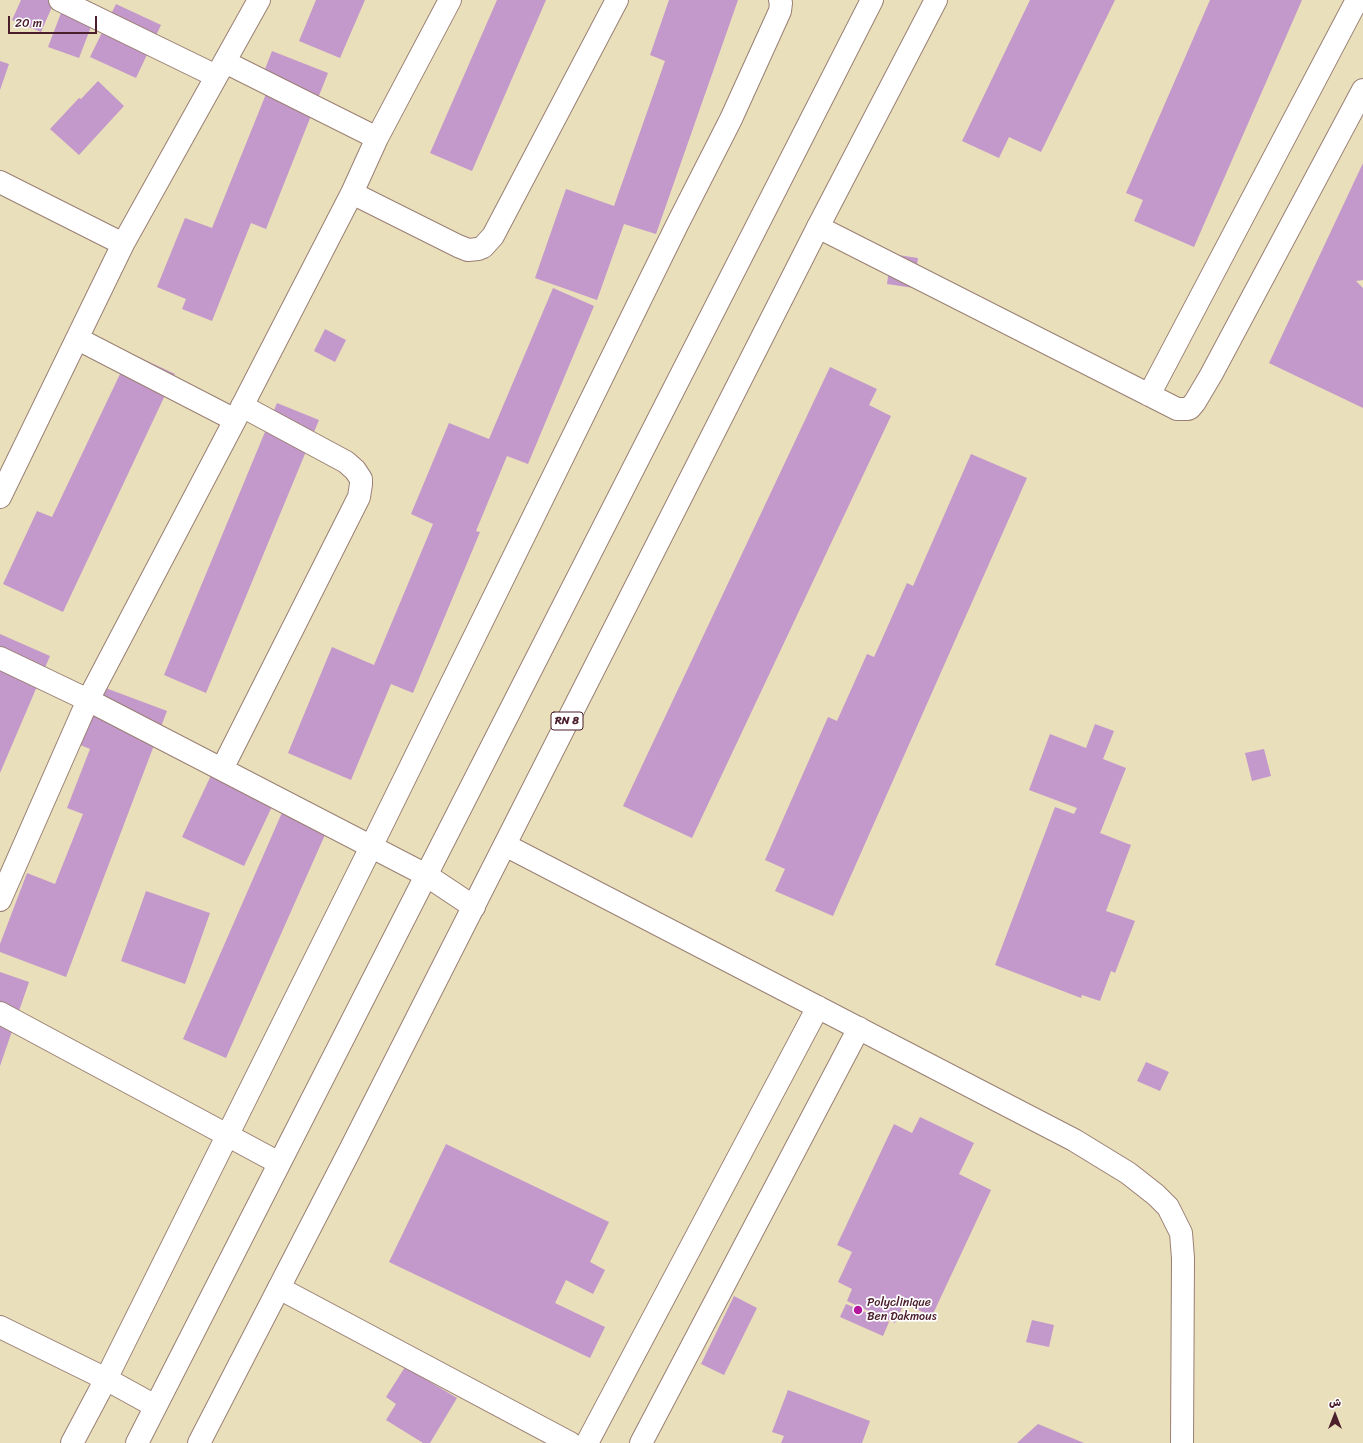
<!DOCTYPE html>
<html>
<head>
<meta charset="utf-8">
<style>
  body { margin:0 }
  #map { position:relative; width:1363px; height:1443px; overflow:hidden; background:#e9dfbb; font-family:Sriracha,"Playpen Sans Arabic",sans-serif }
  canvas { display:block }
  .north { position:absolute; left:1315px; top:1395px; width:40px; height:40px; -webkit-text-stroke:3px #fff; paint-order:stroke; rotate:0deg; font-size:11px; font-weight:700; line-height:16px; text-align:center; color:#4a1f2b }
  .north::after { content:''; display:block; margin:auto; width:14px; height:18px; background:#4a1f2b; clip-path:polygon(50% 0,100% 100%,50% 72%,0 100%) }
  .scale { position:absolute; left:8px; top:16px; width:89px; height:18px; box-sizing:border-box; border:2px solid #4a1f2b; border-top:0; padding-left:5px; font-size:12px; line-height:14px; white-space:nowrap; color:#4a1f2b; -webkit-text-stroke:3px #fff; paint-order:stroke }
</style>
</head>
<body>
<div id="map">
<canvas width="1363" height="1443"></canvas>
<div class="north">ش</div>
<div class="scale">20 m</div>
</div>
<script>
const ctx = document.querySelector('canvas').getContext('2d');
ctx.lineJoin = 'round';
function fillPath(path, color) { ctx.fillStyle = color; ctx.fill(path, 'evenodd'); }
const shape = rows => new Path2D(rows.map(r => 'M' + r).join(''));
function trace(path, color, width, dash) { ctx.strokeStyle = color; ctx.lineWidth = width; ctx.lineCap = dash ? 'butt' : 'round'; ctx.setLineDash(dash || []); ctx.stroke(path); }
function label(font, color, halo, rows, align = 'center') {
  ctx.font = font + ' Sriracha,sans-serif'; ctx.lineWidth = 3.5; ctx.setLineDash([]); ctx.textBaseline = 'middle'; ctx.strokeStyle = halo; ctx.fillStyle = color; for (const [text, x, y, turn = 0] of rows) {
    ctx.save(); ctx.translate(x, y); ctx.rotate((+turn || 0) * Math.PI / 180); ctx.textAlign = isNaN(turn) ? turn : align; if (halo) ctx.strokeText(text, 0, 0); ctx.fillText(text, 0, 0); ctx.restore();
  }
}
const building = shape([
  [21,0,55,0,41,32,12,20],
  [66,0,83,0,99,6,79,58,48,47],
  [316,0,365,0,340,58,299,41],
  [497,0,546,0,472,171,430,153],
  [669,0,738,0,656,234,624,224,597,300,535,278,566,189,614,206,665,61,650,55],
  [1030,0,1115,0,1041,152,1009,137,999,158,962,141],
  [1210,0,1302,0,1194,247,1134,221,1143,200,1126,193],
  [116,4,161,25,136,78,90,57],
  [272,51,328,73,266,229,251,223,212,321,182,309,186,299,157,287,185,218,212,228,266,94,257,90],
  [0,61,9,64,0,90],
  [98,81,124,106,79,155,50,129,79,98,81,99],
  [1363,163,1363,280,1356,281,1363,288,1363,408,1269,363],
  [891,254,918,258,914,288,887,284],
  [553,288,594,306,528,464,507,456,476,531,480,532,413,693,391,684,351,780,288,753,332,647,374,665,433,524,411,514,449,423,489,439],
  [325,329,346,340,335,362,314,351],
  [130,353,175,374,63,612,3,584,37,511,52,517],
  [830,367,877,389,869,405,891,416,692,838,623,806],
  [277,403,319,420,206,693,164,675],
  [971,454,1027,478,833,916,775,891,785,869,765,860,828,717,837,721,867,654,874,657,907,583,913,586],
  [0,634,50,656,0,773],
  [95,684,167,711,66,977,0,952,0,944,27,873,55,884,83,814,67,808,90,749,73,742],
  [1095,724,1114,731,1103,759,1126,768,1100,833,1131,845,1106,911,1135,921,1115,973,1111,971,1100,1001,1082,995,1081,998,995,965,1055,807,1074,814,1077,808,1029,790,1050,734,1086,748],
  [1264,749,1271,776,1252,781,1245,753],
  [214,769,276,798,244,866,182,837],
  [284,808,328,828,226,1058,183,1039],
  [146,891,210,913,185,984,121,961],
  [0,972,29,982,0,1066],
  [1146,1062,1169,1072,1160,1091,1137,1081],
  [920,1117,974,1143,959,1174,991,1190,932,1316,904,1304,895,1323,847,1301,852,1289,838,1282,852,1252,837,1245,894,1124,912,1133],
  [446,1144,609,1222,590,1262,605,1270,593,1294,566,1280,555,1303,605,1327,590,1358,389,1262],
  [734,1296,757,1308,724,1375,701,1364],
  [846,1304,889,1322,883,1336,840,1317],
  [1032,1320,1054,1325,1049,1347,1026,1342],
  [405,1367,457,1398,430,1443,423,1443,386,1420,396,1404,386,1397],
  [788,1390,870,1421,862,1443,781,1443,784,1436,772,1432],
  [1038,1424,1084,1443,1017,1443]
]);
const minor = shape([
  [60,0,216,76],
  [225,62,377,138],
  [0,182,123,244],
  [352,193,458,246,468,250,478,249,483,247,493,236,617,0],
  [818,227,1177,409,1188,409,1190,408,1195,402,1211,375,1363,90],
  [78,339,235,420],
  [1149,395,1357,0],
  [0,497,123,244,259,0],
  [0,658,88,700,426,875,474,907],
  [222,769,359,497,361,484,361,479,355,470,346,462,242,406],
  [505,845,1074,1140,1128,1173,1156,1195,1168,1207,1181,1233,1183,1258,1182,1443],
  [0,900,88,700,235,420,352,193,377,138,450,0],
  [0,1013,279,1163],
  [279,1288,570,1443],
  [0,1327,106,1379,155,1406],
  [72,1443,106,1379,371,847,677,225,731,119,780,11,781,3,780,0],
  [587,1443,818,1007],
  [641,1443,859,1028]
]);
const trunk = shape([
  [137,1443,872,0],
  [199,1443,349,1152,818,227,936,0]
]);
const markers = [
  [858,1310,5,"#b5179e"]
];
const shields = [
  [567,721,32]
];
const shieldNames = [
  ["RN 8",567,721]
];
const poiNames = [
  ["Polyclinique",867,1303],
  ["Ben Dakmous",867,1317]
];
fillPath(building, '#c398cb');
trace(minor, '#9a7f73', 24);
trace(trunk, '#9a7f73', 24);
trace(minor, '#fff', 22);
trace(trunk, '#fff', 22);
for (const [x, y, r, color] of markers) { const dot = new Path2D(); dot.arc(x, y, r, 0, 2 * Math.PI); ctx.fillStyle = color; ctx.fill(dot); trace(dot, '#fff', 1.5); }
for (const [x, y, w] of shields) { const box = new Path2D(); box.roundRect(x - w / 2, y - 9, w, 18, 3); ctx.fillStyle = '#fff'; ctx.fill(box); trace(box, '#4a1f2b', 1); }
label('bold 11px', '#4a1f2b', null, shieldNames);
label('12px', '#4a1f2b', '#fff', poiNames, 'left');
</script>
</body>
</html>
